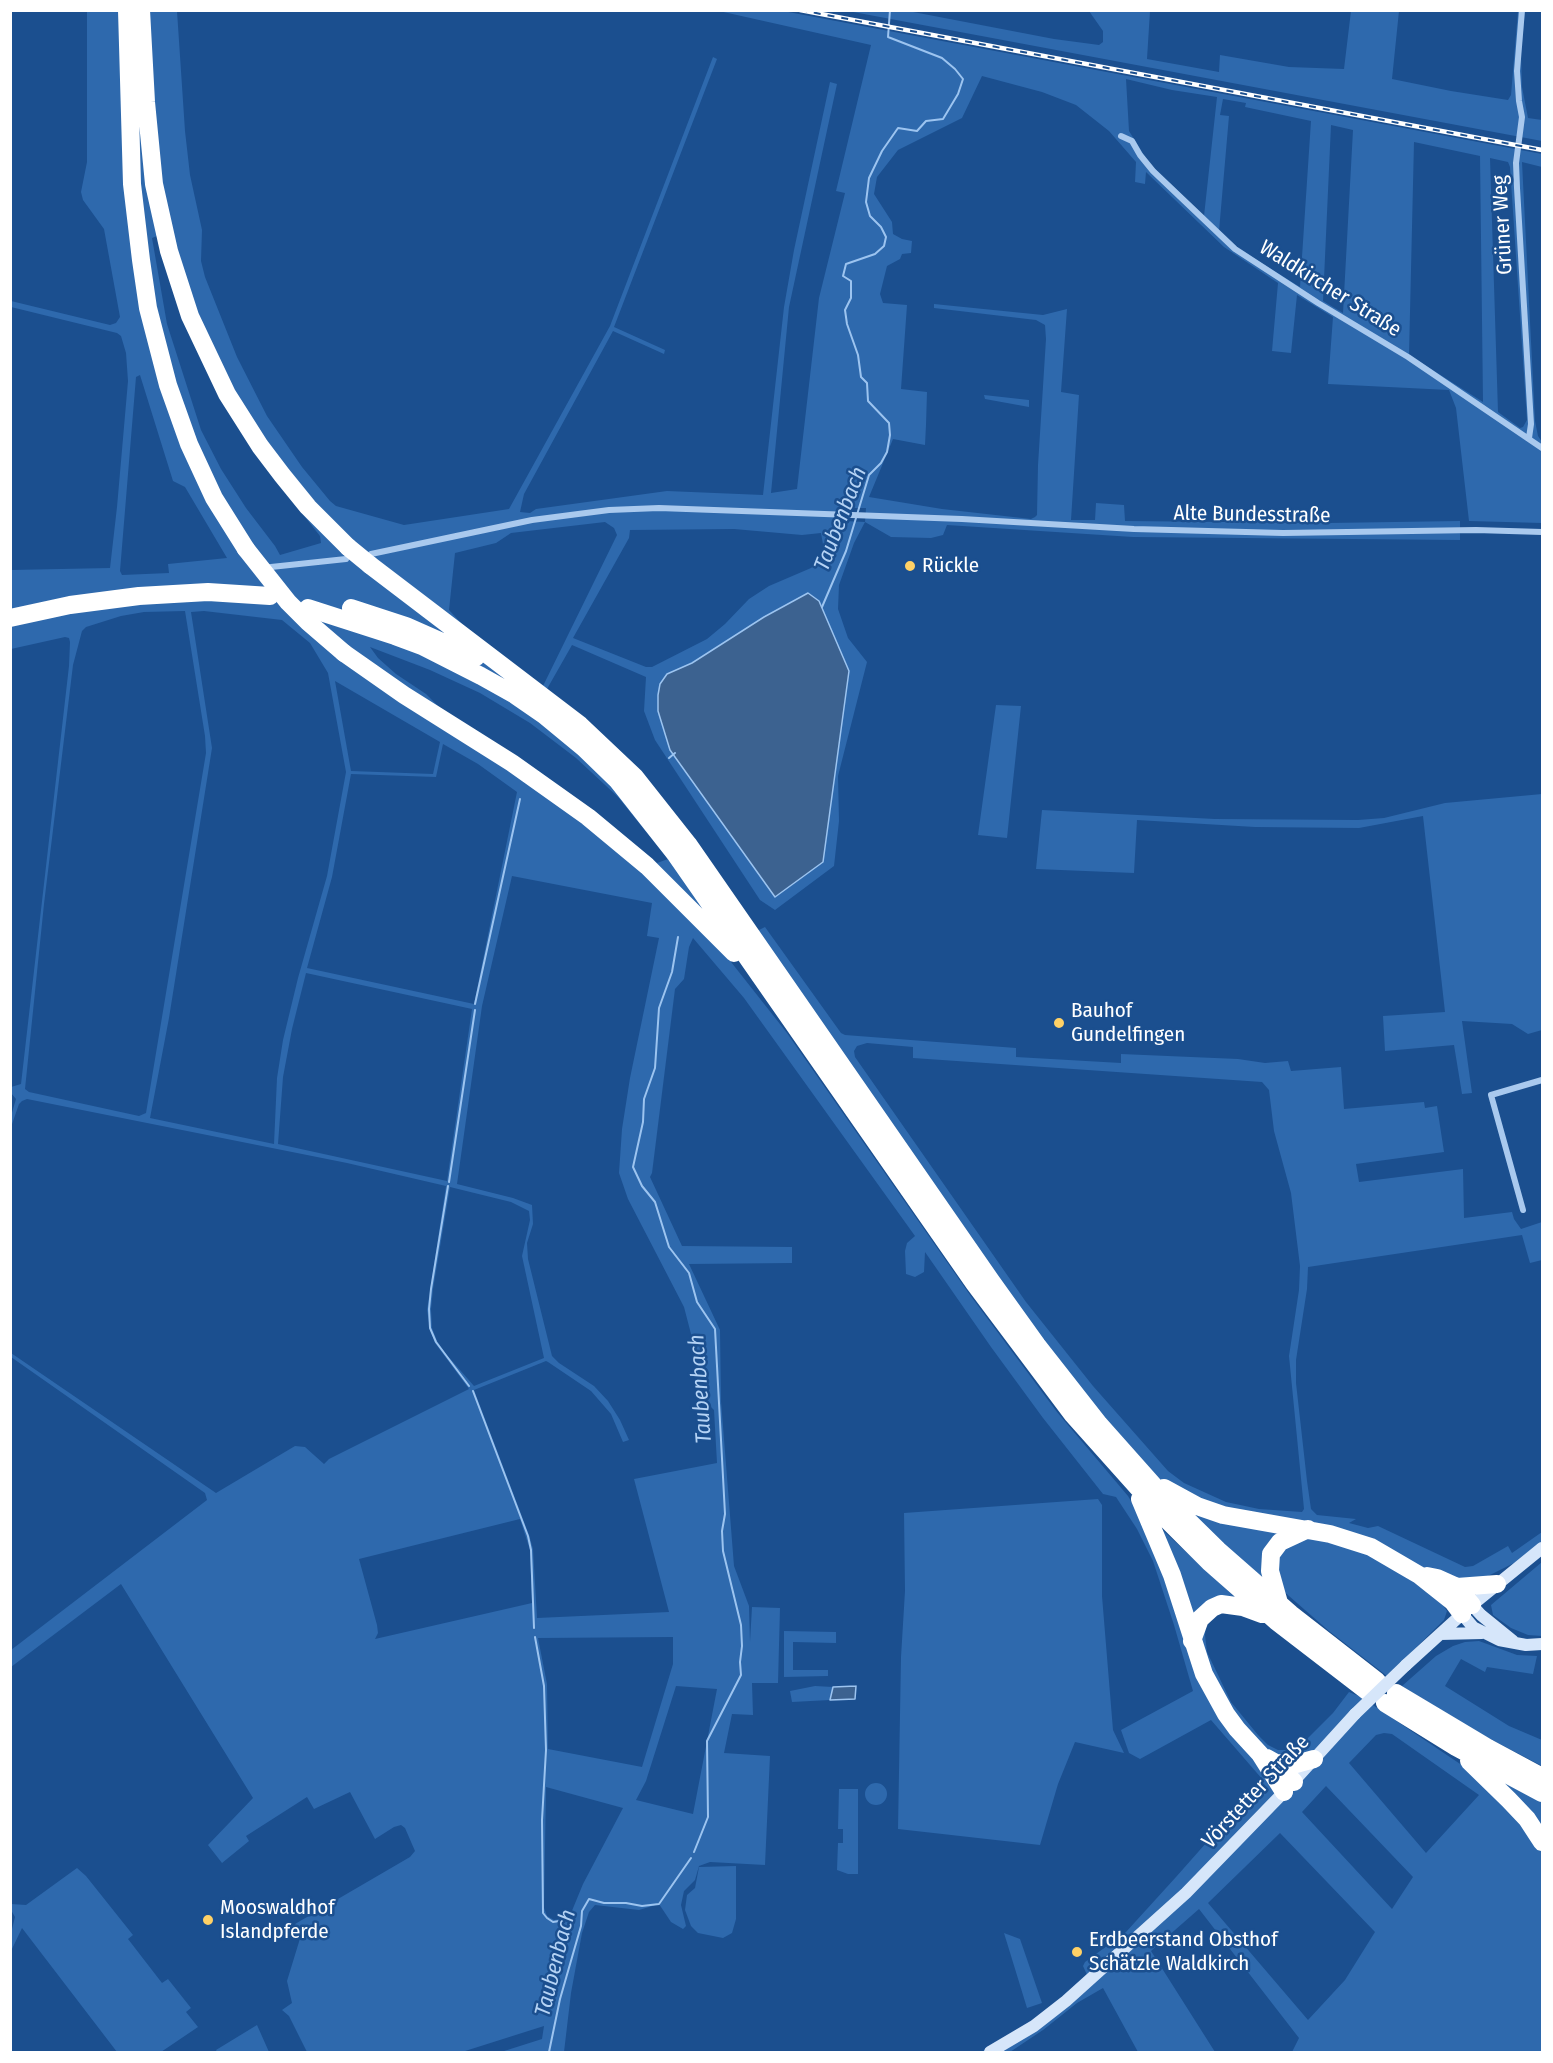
<!DOCTYPE html>
<html>
<head>
<meta charset="utf-8">
<style>
  body { margin:0 }
  #map { position:relative; width:1553px; height:2063px; overflow:hidden; background:#1b4f8f; font-family:"Fira Sans Condensed",sans-serif }
  canvas { display:block }
  .frame { position:absolute; inset:0; border:12px solid #fff; pointer-events:none }
</style>
</head>
<body>
<div id="map">
<canvas width="1553" height="2063"></canvas>
<div class="frame"></div>
</div>
<script>
const ctx = document.querySelector('canvas').getContext('2d');
ctx.lineJoin = 'round';
function fillPath(path, color) { ctx.fillStyle = color; ctx.fill(path, 'evenodd'); }
const shape = rows => new Path2D(rows.map(r => 'M' + r).join(''));
function trace(path, color, width, dash) { ctx.strokeStyle = color; ctx.lineWidth = width; ctx.lineCap = dash ? 'butt' : 'round'; ctx.setLineDash(dash || []); ctx.stroke(path); }
function label(font, color, halo, rows, align = 'center') {
  ctx.font = font + ' "Fira Sans Condensed",sans-serif'; ctx.lineWidth = 5; ctx.setLineDash([]); ctx.textBaseline = 'middle'; ctx.strokeStyle = halo; ctx.fillStyle = color; for (const [text, x, y, turn = 0] of rows) {
    ctx.save(); ctx.translate(x, y); ctx.rotate((+turn || 0) * Math.PI / 180); ctx.textAlign = isNaN(turn) ? turn : align; if (halo) ctx.strokeText(text, 0, 0); ctx.fillText(text, 0, 0); ctx.restore();
  }
}
const green = shape([
  [87,11,177,11,185,131,190,175,202,230,201,261,205,277,237,357,267,416,302,467,330,501,336,506,404,525,509,509,610,326,713,57,717,59,614,327,665,350,664,354,613,331,524,494,520,512,530,513,536,509,667,491,763,495,784,307,794,250,830,82,837,84,789,307,771,493,797,489,819,298,845,193,836,191,871,45,719,11,783,11,1542,154,1542,167,1522,162,1535,421,1538,436,1542,442,1542,523,1469,521,1456,408,1449,390,1328,384,1333,317,1297,295,1291,353,1272,351,1278,283,1224,247,1146,172,1145,184,1135,182,1136,162,1109,131,1076,105,1042,92,982,76,962,118,898,150,877,177,874,194,892,222,893,234,902,239,912,241,911,253,902,254,900,259,887,266,880,294,883,303,907,305,901,389,927,392,926,425,925,445,893,439,869,497,942,509,1031,519,1035,517,1037,515,1038,465,1046,339,1045,325,1036,320,934,308,934,304,1043,315,1067,309,1061,392,1079,395,1071,520,1095,520,1096,503,1124,505,1125,521,1328,523,1460,521,1460,540,1133,537,947,525,943,535,931,538,891,537,865,522,854,543,839,585,838,609,848,638,867,662,838,776,839,821,834,866,775,910,760,900,655,740,644,711,646,677,572,645,547,689,595,728,641,773,682,825,757,931,765,927,841,1033,845,1035,1016,1048,1016,1057,1121,1063,1121,1054,1238,1059,1265,1063,1288,1061,1291,1071,1341,1067,1344,1109,1424,1102,1425,1108,1437,1106,1444,1152,1356,1164,1359,1182,1463,1169,1464,1218,1512,1212,1514,1219,1521,1229,1542,1222,1542,1260,1530,1263,1522,1235,1308,1267,1307,1289,1296,1360,1296,1383,1307,1481,1311,1509,1317,1515,1356,1519,1349,1523,1368,1528,1378,1526,1465,1567,1473,1566,1508,1546,1512,1553,1542,1532,1542,1541,1516,1562,1478,1581,1468,1582,1455,1581,1349,1535,1314,1526,1229,1512,1201,1505,1162,1481,1144,1466,1086,1400,1023,1316,754,933,642,780,636,783,696,861,970,1258,1067,1390,1171,1511,1249,1588,1375,1687,1371,1691,1230,1576,1125,1471,1103,1446,1063,1397,976,1276,690,867,631,787,624,792,673,858,730,939,720,948,787,1033,970,1295,1057,1412,1128,1496,1141,1518,1154,1522,1256,1617,1236,1611,1218,1613,1210,1619,1206,1626,1205,1635,1207,1652,1231,1702,1258,1735,1268,1745,1278,1750,1288,1750,1300,1746,1333,1713,1349,1692,1361,1697,1475,1774,1487,1769,1542,1799,1542,2052,1292,2052,1299,2038,1199,1909,1151,1951,1215,2052,1138,2052,1103,1988,1077,2003,1043,2030,1010,2052,981,2052,1015,2034,1046,2011,1088,1977,1083,1966,1085,1962,1126,1932,1176,1877,1237,1808,1251,1802,1260,1794,1263,1780,1211,1720,1140,1759,1129,1753,1121,1730,1193,1691,1174,1625,1153,1561,1137,1529,1116,1497,1103,1494,1043,1418,991,1347,925,1252,924,1272,915,1277,906,1274,905,1251,907,1243,915,1236,744,998,693,938,689,947,684,979,675,989,652,1173,650,1177,682,1246,792,1247,792,1263,689,1264,720,1330,721,1401,734,1566,749,1606,750,1642,752,1607,780,1608,778,1683,752,1683,753,1715,732,1714,724,1753,770,1756,765,1865,710,1862,699,1866,695,1880,684,1891,681,1905,686,1926,683,1929,671,1922,659,1904,639,1910,595,1905,589,1912,582,1933,571,1993,564,2052,501,2052,542,2039,544,2026,462,2052,307,2052,289,2016,282,2010,292,2003,287,1981,302,1932,297,1930,295,1924,410,1857,415,1851,405,1828,401,1825,394,1827,375,1839,350,1792,314,1809,307,1797,246,1836,249,1841,222,1863,208,1845,253,1798,121,1584,11,1667,11,1650,207,1500,205,1493,11,1357,11,1353,216,1493,295,1446,305,1447,324,1464,329,1459,469,1389,435,1343,430,1329,427,1310,430,1291,446,1186,347,1163,27,1099,22,1101,19,1104,11,1127,11,1116,16,1099,11,1093,11,1087,21,1084,69,666,70,642,69,638,65,637,11,649,11,570,110,568,117,507,128,381,126,353,121,336,117,333,11,307,11,301,110,325,116,323,120,317,104,229,83,200,81,192,87,162],
  [1126,79,1172,90,1217,97,1204,216,1149,163,1129,131],
  [1223,99,1246,103,1245,107,1311,121,1300,287,1239,249,1219,231,1229,116,1220,115],
  [1331,125,1353,130,1343,313,1323,301],
  [1414,142,1480,156,1483,402,1409,355],
  [1490,158,1508,162,1510,167,1527,420,1523,427,1520,428,1498,412],
  [157,236,184,322,220,395,261,461,320,536,321,543,280,555,275,546,246,508,221,469,201,430,167,324,152,238],
  [140,375,173,481,185,487,227,558,168,564,169,573,122,575,120,571,136,377],
  [845,508,866,508,865,522,845,521],
  [605,522,614,528,617,535,543,686,462,624,449,610,455,553,496,543,511,533],
  [734,529,802,535,821,533,824,550,822,559,811,568,769,586,749,599,725,624,707,639,652,667,646,667,573,638,629,538,630,530],
  [251,544,292,595,319,621,349,646,341,658,301,624,254,572,240,554],
  [358,547,380,565,359,566,339,548],
  [185,611,205,736,206,753,146,1113,139,1116,29,1092,25,1089,44,904,73,665,82,631,86,627,121,616,144,612],
  [204,611,282,620,310,643,328,673,346,772,327,876,298,978,283,1040,277,1078,274,1144,150,1118,169,1018,212,748,191,612],
  [370,647,430,670,480,693,530,723,576,758,618,797,668,859,657,863,627,838,558,785,444,712,426,694,396,674,378,658],
  [335,681,440,742,433,774,351,771],
  [443,744,478,764,517,792,474,1004,307,968,332,877,351,774,436,777],
  [512,876,652,903,647,936,659,938,630,1078,622,1129,619,1173,628,1199,684,1307,697,1357,701,1397,714,1410,717,1463,634,1479,669,1612,537,1618,533,1549,529,1535,474,1390,546,1361,548,1362,591,1391,611,1414,623,1442,629,1440,620,1420,608,1401,594,1386,559,1363,552,1356,528,1259,527,1243,533,1224,532,1205,513,1198,457,1184,482,1006],
  [306,973,472,1009,447,1181,278,1144,283,1077,292,1029],
  [867,1043,913,1047,913,1058,1262,1082,1269,1090,1274,1131,1291,1193,1300,1266,1299,1290,1289,1356,1304,1509,1302,1512,1259,1509,1226,1502,1184,1483,1168,1471,1093,1386,1026,1302,855,1057,854,1051,857,1046],
  [450,1187,511,1202,529,1211,530,1220,522,1256,544,1358,474,1386,446,1354,437,1341,432,1328,431,1309,433,1289],
  [520,1519,530,1550,532,1603,375,1639,378,1633,377,1625,359,1559],
  [673,1637,673,1664,642,1767,548,1749,547,1684,538,1638],
  [676,1686,717,1689,693,1814,636,1800,646,1781],
  [1384,1733,1392,1734,1479,1795,1426,1853,1349,1763,1376,1735],
  [1326,1786,1413,1877,1392,1909,1302,1812],
  [546,1787,623,1808,583,1884,569,1918,554,1920,547,1916,544,1908],
  [1280,1833,1375,1932,1345,1980,1308,2020,1208,1903],
  [848,11,908,11,1054,39,1099,45,1103,42,1103,31,1089,11,1150,11,1147,59,1219,72,1220,55,1289,67,1344,69,1351,11,1399,11,1392,79,1451,91,1508,100,1511,95,1518,11,1525,11,1521,53,1522,87,1528,118,1542,120,1542,141],
  [984,395,1029,400,1029,407,985,399],
  [996,705,1021,706,1007,838,978,835],
  [1542,794,1542,1030,1528,1034,1512,1024,1462,1021,1472,1093,1462,1094,1454,1045,1385,1051,1383,1016,1445,1012,1423,816,1359,828,1255,827,1137,820,1134,873,1036,869,1042,810,1215,819,1358,820,1384,818,1445,803],
  [1098,1499,1102,1505,1102,1596,1113,1730,1124,1753,1075,1742,1058,1784,1040,1845,898,1829,901,1657,905,1591,904,1513],
  [1192,1511,1277,1531,1265,1581,1190,1516],
  [1297,1537,1344,1543,1389,1565,1440,1601,1447,1611,1444,1620,1387,1676,1329,1631,1281,1589,1274,1577,1278,1547],
  [1542,1562,1542,1636,1528,1635,1511,1628,1493,1615,1491,1605],
  [784,1631,836,1632,836,1643,793,1642,793,1670,828,1670,828,1676,784,1677],
  [1479,1641,1517,1655,1537,1656,1533,1674,1487,1667,1485,1672,1461,1659,1445,1686,1509,1726,1542,1740,1542,1766,1475,1731,1402,1686,1436,1656,1453,1646,1465,1642],
  [815,1686,833,1687,830,1700,792,1702,790,1691],
  '865 1794a11 11 0 1 1 22 0a11 11 0 1 1-22 0Z',
  [839,1789,858,1789,858,1874,848,1874,837,1870,838,1843,843,1843,843,1829,838,1829],
  [736,1866,736,1919,732,1933,723,1938,698,1933,691,1926,685,1910,687,1895,695,1888,699,1867],
  [77,1868,86,1876,133,1935,128,1939,162,1983,168,1979,191,2008,186,2012,198,2027,161,2052,117,2052,22,1928,11,1951,11,1933,15,1917,11,1910,11,1904,26,1905],
  [1004,1933,1020,1939,1042,2003,1027,2008],
  [257,2025,269,2052,217,2052,216,2050]
]);
const water = shape([
  [808,593,819,601,849,671,823,862,775,897,670,750,658,711,658,695,660,684,667,674,692,663,764,617,808,593],
  [856,1686,855,1699,830,1700,833,1687,856,1686]
]);
const stream = shape([
  [822,607,846,551,869,475,881,463,887,452,890,435,889,423,868,401,867,383,861,377,858,355,847,324,845,310,851,298,851,281,843,276,846,264,875,254,884,246,886,237,881,227,870,216,866,202,869,178,882,151,898,128,917,131,926,121,943,119,958,94,963,79,955,69,942,58,888,37,890,10],
  [669,758,675,753],
  [678,937,672,972,659,1008,655,1068,644,1099,643,1122,633,1167,642,1186,655,1202,669,1247,689,1273,697,1302,715,1329,725,1514,722,1531,723,1551,741,1625,742,1646,740,1662,741,1675,707,1741,708,1817,694,1852],
  [475,1004,520,799],
  [449,1182,475,1010],
  [448,1186,431,1289,429,1309,430,1328,436,1342,469,1386],
  [473,1391,528,1536,531,1550,534,1628],
  [535,1637,544,1686,546,1750,542,1820,543,1913,547,1918,553,1922,566,1920],
  [549,2052,560,1999,581,1926,582,1911,589,1899,604,1903,626,1903,642,1906,659,1904,691,1858]
]);
const street = shape([
  [1522,10,1517,71,1519,101,1522,117,1516,163,1517,188,1531,424,1529,438],
  [1121,136,1132,141,1140,155,1153,171,1235,249,1318,303,1408,357,1542,448],
  [371,554,532,520,609,510,659,508,962,519,1134,529,1283,533,1476,530,1542,532],
  [271,567,346,559],
  [1523,1210,1491,1095,1542,1080]
]);
const secondary = shape([
  [1472,1605,1481,1615,1513,1641],
  [1462,1614,1473,1627,1499,1640,1526,1645,1542,1644],
  [1440,1634,1482,1633],
  [1406,1665,1472,1605,1542,1548],
  [990,2052,1034,2026,1066,2001,1186,1893,1284,1792,1355,1714]
]);
const highway = shape([
  [127,10,132,184,141,260,148,308,168,385,189,444,214,498,246,549],
  [141,10,146,102,154,184,169,251,190,316,227,394,260,446,282,475,308,507,348,547],
  [370,565,580,725,635,777,688,844,991,1281,1037,1345,1099,1424,1163,1496,1218,1550,1291,1614,1377,1681],
  [308,608,395,636,422,646,481,676,515,695,544,715,584,748,617,780,676,855,974,1283,1073,1415,1165,1518,1209,1562,1276,1621,1367,1691],
  [351,608,406,626,476,657],
  [10,618,70,605,139,596,208,592,270,596],
  [344,653,404,695,512,763,588,817,647,866,734,953],
  [1164,1488,1197,1506,1223,1515,1330,1534,1371,1547,1419,1575,1453,1602,1462,1614],
  [1140,1499,1172,1575,1204,1674,1226,1714,1237,1729,1260,1754,1284,1792],
  [1427,1576,1437,1578,1457,1587,1497,1584],
  [1457,1587,1472,1605],
  [1279,1603,1270,1571,1271,1554,1280,1542,1308,1529],
  [1192,1641,1200,1619,1212,1608,1221,1604,1243,1607,1262,1614],
  [1396,1693,1488,1748,1542,1777],
  [1385,1703,1456,1747,1542,1793],
  [1267,1758,1276,1763,1294,1782],
  [1469,1761,1509,1800,1527,1819,1542,1842],
  [1276,1763,1296,1764,1314,1759]
]);
const rail = shape([
  [800,10,1542,150]
]);
const secondaryBridge = shape([
  [1355,1714,1406,1665]
]);
const highwayBridge = shape([
  [348,547,370,565],
  [246,549,288,602,308,622,344,653]
]);
const markers = [
  [910,566,6,"#ffd166"],
  [1059,1023,6,"#ffd166"],
  [208,1920,6,"#ffd166"],
  [1077,1952,6,"#ffd166"]
];
const streetNames = [
  ["Grüner Weg",1503,225,-93],
  ["Waldkircher Straße",1330,289,32],
  ["Alte Bundesstraße",1252,515,1],
  ["Vörstetter Straße",1256,1792,-47]
];
const poiNames = [
  ["Rückle",922,566],
  ["Bauhof",1071,1011],
  ["Gundelfingen",1071,1035],
  ["Mooswaldhof",220,1908],
  ["Islandpferde",220,1932],
  ["Erdbeerstand Obsthof",1089,1940],
  ["Schätzle Waldkirch",1089,1964]
];
const waterNames = [
  ["Taubenbach",841,519,-69],
  ["Taubenbach",701,1389,-94],
  ["Taubenbach",556,1963,-76]
];
fillPath(green, '#2e69ad');
fillPath(water, '#3c6290');
trace(water, '#9cc4f0', 1.5);
trace(stream, '#9cc4f0', 2);
trace(street, '#a9c9ee', 6);
trace(secondary, '#d6e6fa', 12);
trace(highway, '#fff', 18);
trace(rail, '#fff', 4.5);
trace(rail, '#1b4f8f', 2, [7]);
trace(secondaryBridge, '#d6e6fa', 12);
trace(highwayBridge, '#fff', 18);
for (const [x, y, r, color] of markers) { const dot = new Path2D(); dot.arc(x, y, r, 0, 2 * Math.PI); ctx.fillStyle = color; ctx.fill(dot); trace(dot, '#1b4f8f', 2); }
label('21px', '#fff', '#1b4f8f', streetNames);
label('21px', '#fff', '#1b4f8f', poiNames, 'left');
label('italic 22px', '#b5d3f5', '#1b4f8f', waterNames);
</script>
</body>
</html>
